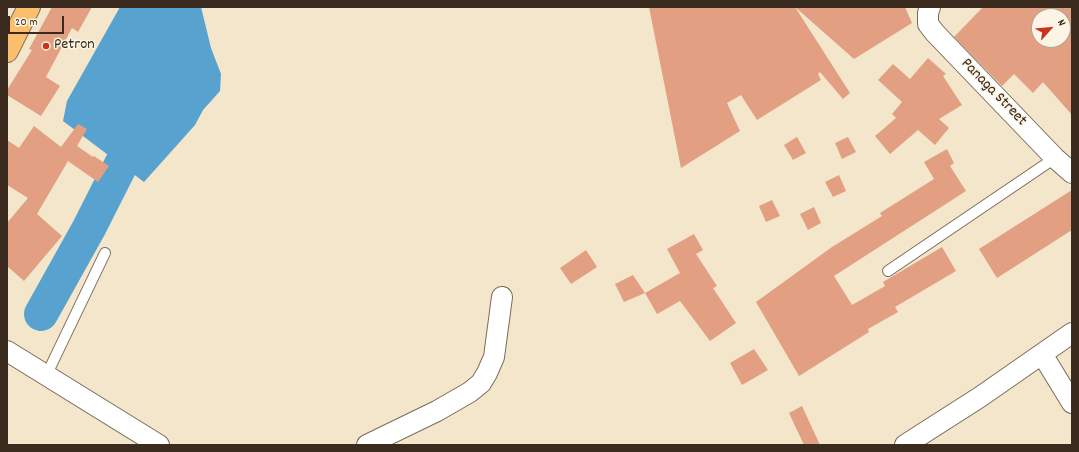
<!DOCTYPE html>
<html>
<head>
<meta charset="utf-8">
<style>
  body { margin:0 }
  #map { position:relative; width:1079px; height:452px; overflow:hidden; background:#f3e6ca; font-family:Dekko,sans-serif }
  canvas { display:block }
  .frame { position:absolute; inset:0; border:8px solid #3b2a1e; pointer-events:none }
  .north { position:absolute; left:1031px; top:8px; width:40px; height:40px; box-sizing:border-box; background:#fcf5e5; border:1px solid #afa495; border-radius:50%; rotate:63deg; font-size:11px; font-weight:700; line-height:16px; text-align:center; color:#3b2a1e }
  .north::after { content:''; display:block; margin:auto; width:14px; height:18px; background:#c8321e; clip-path:polygon(50% 0,100% 100%,50% 72%,0 100%) }
  .scale { position:absolute; left:8px; top:16px; width:56px; height:18px; box-sizing:border-box; border:2px solid #3b2a1e; border-top:0; padding-left:5px; font-size:12px; line-height:14px; white-space:nowrap; color:#3b2a1e; -webkit-text-stroke:3px #fcf5e5; paint-order:stroke }
</style>
</head>
<body>
<div id="map">
<canvas width="1079" height="452"></canvas>
<div class="frame"></div>
<div class="north">N</div>
<div class="scale">20 m</div>
</div>
<script>
const ctx = document.querySelector('canvas').getContext('2d');
ctx.lineJoin = 'round';
function fillPath(path, color) { ctx.fillStyle = color; ctx.fill(path, 'evenodd'); }
const shape = rows => new Path2D(rows.map(r => 'M' + r).join(''));
function trace(path, color, width, dash) { ctx.strokeStyle = color; ctx.lineWidth = width; ctx.lineCap = dash ? 'butt' : 'round'; ctx.setLineDash(dash || []); ctx.stroke(path); }
function label(font, color, halo, rows, align = 'center') {
  ctx.font = font + ' Dekko,sans-serif'; ctx.lineWidth = 3; ctx.setLineDash([]); ctx.textBaseline = 'middle'; ctx.strokeStyle = halo; ctx.fillStyle = color; for (const [text, x, y, turn = 0] of rows) {
    ctx.save(); ctx.translate(x, y); ctx.rotate((+turn || 0) * Math.PI / 180); ctx.textAlign = isNaN(turn) ? turn : align; if (halo) ctx.strokeText(text, 0, 0); ctx.fillText(text, 0, 0); ctx.restore();
  }
}
const water = shape([
  [120,7,201,7,211,48,221,74,220,91,203,110,195,125,144,182,63,121,67,101]
]);
const river = shape([
  [41,314,89,228,140,127,141,124]
]);
const building = shape([
  [52,7,92,7,78,32,72,28,46,77,60,86,41,116,7,95,7,90,32,50,29,49],
  [649,7,795,7,850,93,843,99,820,72,818,74,821,80,757,120,741,95,727,103,740,131,681,168],
  [795,7,905,7,912,23,854,59],
  [983,7,1072,7,1072,115,1043,82,1033,93,1014,74,1002,86,954,37],
  [1039,16,1063,16,1063,40,1039,40],
  [928,58,946,74,943,76,962,105,939,119,949,128,935,145,918,130,890,154,875,136,896,118,892,114,902,102,878,80,893,64,910,79],
  [78,124,87,129,77,146,93,157,94,156,109,166,98,182,68,161,37,214,62,236,24,281,7,266,7,223,28,198,7,185,7,140,19,148,34,126,61,147],
  [797,137,806,153,793,160,784,145],
  [848,137,856,152,842,159,835,143],
  [947,149,954,163,950,166,966,191,834,276,852,305,885,286,883,282,942,247,956,271,895,307,898,312,868,329,869,332,799,376,756,302,832,247,882,216,880,213,934,179,924,162],
  [839,175,846,191,833,197,825,182],
  [1072,190,1072,230,997,278,979,249],
  [772,200,780,216,766,222,759,206],
  [814,207,821,223,808,230,800,214],
  [694,234,703,250,696,254,717,286,713,288,736,323,710,341,680,301,657,314,645,293,680,273,667,249],
  [586,250,597,267,571,284,560,268],
  [633,275,645,293,624,302,615,284],
  [754,349,768,370,742,385,730,363],
  [802,406,820,445,804,445,789,413]
]);
const service = shape([
  [888,271,1055,158],
  [46,376,105,253]
]);
const minor = shape([
  [930,7,928,13,928,24,935,33,1055,158,1072,173],
  [7,351,159,445],
  [1042,354,1072,403],
  [367,445,437,411,470,392,481,383,487,373,494,357,502,297],
  [905,445,980,397,1072,333]
]);
const primary = shape([
  [7,51,29,7]
]);
const markers = [
  [46,46,4,"#c8321e"]
];
const poiNames = [
  ["Petron",54,46]
];
const streetNames = [
  ["Panaga Street",993,93,46]
];
fillPath(water, '#58a2cf');
trace(river, '#58a2cf', 34);
fillPath(building, '#e39f82');
trace(service, '#7b6c5a', 12);
trace(minor, '#7b6c5a', 22);
trace(primary, '#7b6c5a', 24);
trace(service, '#fff', 10);
trace(minor, '#fff', 20);
trace(primary, '#f9bf6d', 22);
for (const [x, y, r, color] of markers) { const dot = new Path2D(); dot.arc(x, y, r, 0, 2 * Math.PI); ctx.fillStyle = color; ctx.fill(dot); trace(dot, '#fcf5e5', 1.5); }
label('16px', '#3b2a1e', '#fcf5e5', poiNames, 'left');
label('16px', '#3b2a1e', '#fcf5e5', streetNames);
</script>
</body>
</html>
